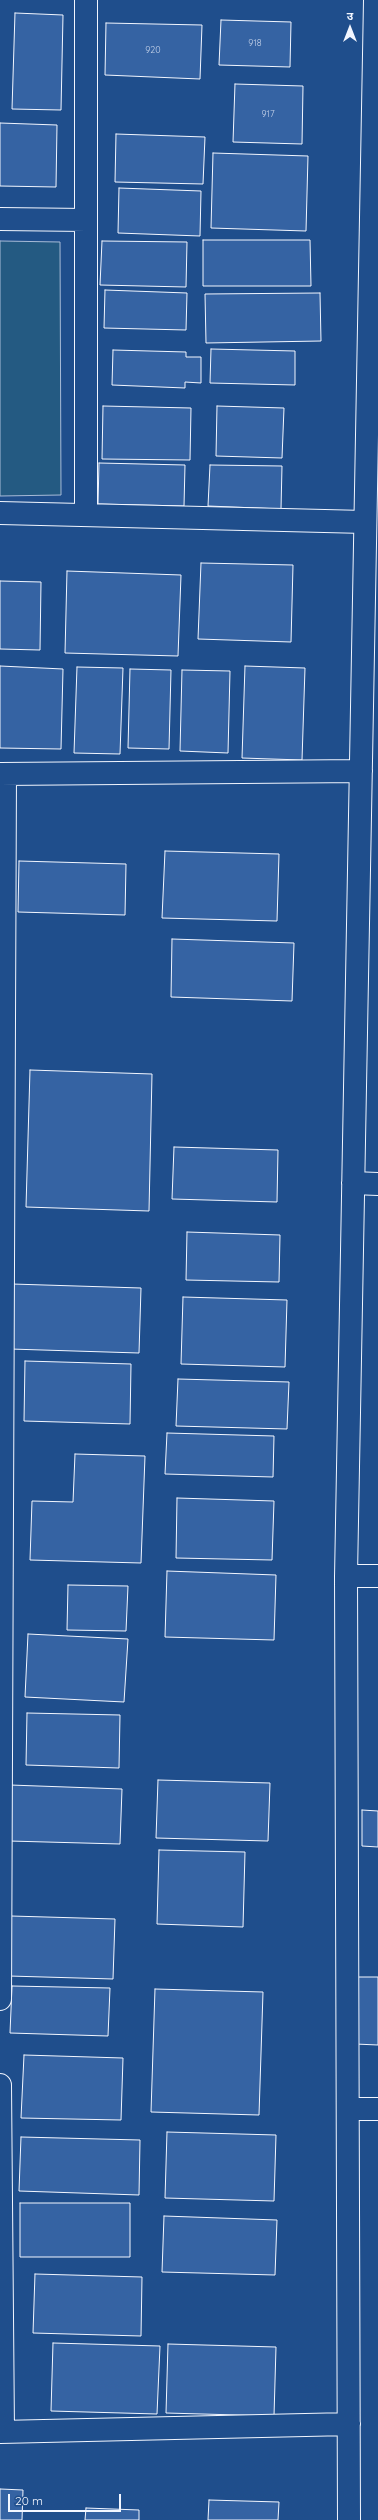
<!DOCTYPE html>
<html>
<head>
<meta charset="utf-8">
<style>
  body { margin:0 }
  #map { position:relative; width:378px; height:2520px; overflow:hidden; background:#1f4e8c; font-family:Quicksand,"Noto Sans Devanagari",sans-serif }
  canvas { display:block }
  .north { position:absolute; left:330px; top:8px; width:40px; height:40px; -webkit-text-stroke:3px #1f4e8c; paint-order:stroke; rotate:0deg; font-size:11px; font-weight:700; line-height:16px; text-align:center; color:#f2f6ff }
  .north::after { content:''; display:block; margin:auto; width:14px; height:18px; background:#f2f6ff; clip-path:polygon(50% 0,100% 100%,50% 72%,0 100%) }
  .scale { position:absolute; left:8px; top:2494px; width:113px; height:18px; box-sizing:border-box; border:2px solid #f2f6ff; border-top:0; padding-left:5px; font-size:12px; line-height:14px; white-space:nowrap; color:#f2f6ff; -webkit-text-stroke:3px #1f4e8c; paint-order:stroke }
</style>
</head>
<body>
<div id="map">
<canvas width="378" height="2520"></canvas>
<div class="north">उ</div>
<div class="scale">20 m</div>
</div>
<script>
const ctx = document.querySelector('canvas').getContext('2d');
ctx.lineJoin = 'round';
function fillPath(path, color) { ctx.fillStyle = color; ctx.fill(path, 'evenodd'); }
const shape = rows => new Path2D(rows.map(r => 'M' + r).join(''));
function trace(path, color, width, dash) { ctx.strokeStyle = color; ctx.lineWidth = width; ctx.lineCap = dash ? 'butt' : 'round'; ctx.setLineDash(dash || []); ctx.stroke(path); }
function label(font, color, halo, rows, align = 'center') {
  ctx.font = font + ' Quicksand,sans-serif'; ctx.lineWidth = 3; ctx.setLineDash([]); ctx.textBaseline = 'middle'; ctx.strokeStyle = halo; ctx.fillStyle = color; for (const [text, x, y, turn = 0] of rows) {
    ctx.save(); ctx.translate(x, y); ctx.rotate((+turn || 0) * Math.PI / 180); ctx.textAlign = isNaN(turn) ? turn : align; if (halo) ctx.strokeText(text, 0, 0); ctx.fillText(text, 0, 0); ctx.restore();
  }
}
const green = shape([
  [0,241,60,242,61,495,0,496,0,241]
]);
const building = shape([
  [15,13,63,15,61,110,12,109,15,13],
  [221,20,291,22,290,67,219,65,221,20],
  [106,23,202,25,200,79,105,75,106,23],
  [235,84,303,86,302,144,233,142,235,84],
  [0,123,57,125,56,187,0,186,0,123],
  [116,134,205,137,203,184,115,182,116,134],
  [213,153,308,156,306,231,211,228,213,153],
  [119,188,201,191,200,236,118,233,119,188],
  [203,240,310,240,311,286,203,286,203,240],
  [102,241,187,242,186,287,100,285,102,241],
  [105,290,187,293,186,330,104,328,105,290],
  [320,293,321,341,206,343,205,294,320,293],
  [211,349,295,351,295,385,210,383,211,349],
  [113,350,186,352,186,357,201,357,201,383,185,382,185,388,112,385,113,350],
  [103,406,191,408,190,460,102,459,103,406],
  [217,406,284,408,282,458,216,456,217,406],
  [99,463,185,465,184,506,98,504,99,463],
  [210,465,282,466,281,509,208,506,210,465],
  [201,563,293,565,291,642,198,639,201,563],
  [67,571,181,575,178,656,65,653,67,571],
  [0,581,41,582,40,650,0,649,0,581],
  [0,666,63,669,61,749,0,748,0,666],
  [245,666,305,668,302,760,242,758,245,666],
  [77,667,123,668,120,754,74,753,77,667],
  [130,669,171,670,169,749,128,748,130,669],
  [182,670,230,671,228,753,180,751,182,670],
  [165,851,279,854,277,921,162,918,165,851],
  [19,861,126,864,125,915,18,912,19,861],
  [172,939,294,943,292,1001,171,997,172,939],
  [30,1070,152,1074,149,1211,26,1207,30,1070],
  [174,1147,278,1150,277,1202,172,1199,174,1147],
  [187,1232,280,1235,279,1282,186,1280,187,1232],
  [12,1284,141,1288,139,1353,10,1349,12,1284],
  [183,1297,287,1300,285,1367,181,1364,183,1297],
  [25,1361,131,1364,130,1424,24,1421,25,1361],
  [178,1379,289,1382,287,1429,176,1426,178,1379],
  [167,1433,274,1436,273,1477,165,1474,167,1433],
  [75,1454,145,1456,141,1563,30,1560,32,1501,73,1502,75,1454],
  [177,1498,274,1501,272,1560,176,1558,177,1498],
  [167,1571,276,1575,274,1640,165,1637,167,1571],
  [68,1585,128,1586,126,1631,67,1630,68,1585],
  [28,1634,128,1639,124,1702,25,1697,28,1634],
  [27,1713,120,1715,119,1768,26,1765,27,1713],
  [158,1780,270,1783,268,1841,156,1838,158,1780],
  [10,1785,122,1789,120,1844,9,1841,10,1785],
  [362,1810,378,1811,378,1847,362,1846,362,1810],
  [159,1850,245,1852,243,1927,157,1924,159,1850],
  [11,1916,115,1919,113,1979,9,1976,11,1916],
  [357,1977,378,1977,378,2045,355,2044,357,1977],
  [12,1986,110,1988,108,2036,10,2033,12,1986],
  [155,1989,263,1992,259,2115,151,2112,155,1989],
  [24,2055,123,2058,121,2120,21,2118,24,2055],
  [167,2132,276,2135,274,2201,165,2198,167,2132],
  [21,2137,140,2140,139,2195,19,2191,21,2137],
  [20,2203,130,2203,130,2257,20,2257,20,2203],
  [164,2216,277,2220,275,2275,162,2272,164,2216],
  [35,2274,142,2277,141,2336,33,2333,35,2274],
  [53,2343,160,2346,157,2414,51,2411,53,2343],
  [168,2344,276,2347,274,2416,166,2413,168,2344],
  [0,2489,23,2490,22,2520,0,2520,0,2489],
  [209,2500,279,2502,278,2520,208,2520,209,2500],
  [86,2508,139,2510,139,2520,85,2520,86,2508]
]);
const minor = shape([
  [86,0,86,515],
  [0,219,86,220],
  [0,513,365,522],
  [0,774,361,771],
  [353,1183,378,1184],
  [346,1576,378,1576],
  [0,1999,5,774],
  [0,2085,3,2432],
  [348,2109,378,2109],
  [0,2432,349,2424],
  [349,2520,346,1576,375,0]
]);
const numberNames = [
  ["918",255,43],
  ["920",153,50],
  ["917",268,114]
];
fillPath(green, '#245a82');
trace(green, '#a8bbd7', 1);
fillPath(building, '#3563a3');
trace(building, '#f2f6ff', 1);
trace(minor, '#f2f6ff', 24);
trace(minor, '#1f4e8c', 22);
label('9px', '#c3d1e8', null, numberNames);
</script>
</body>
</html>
